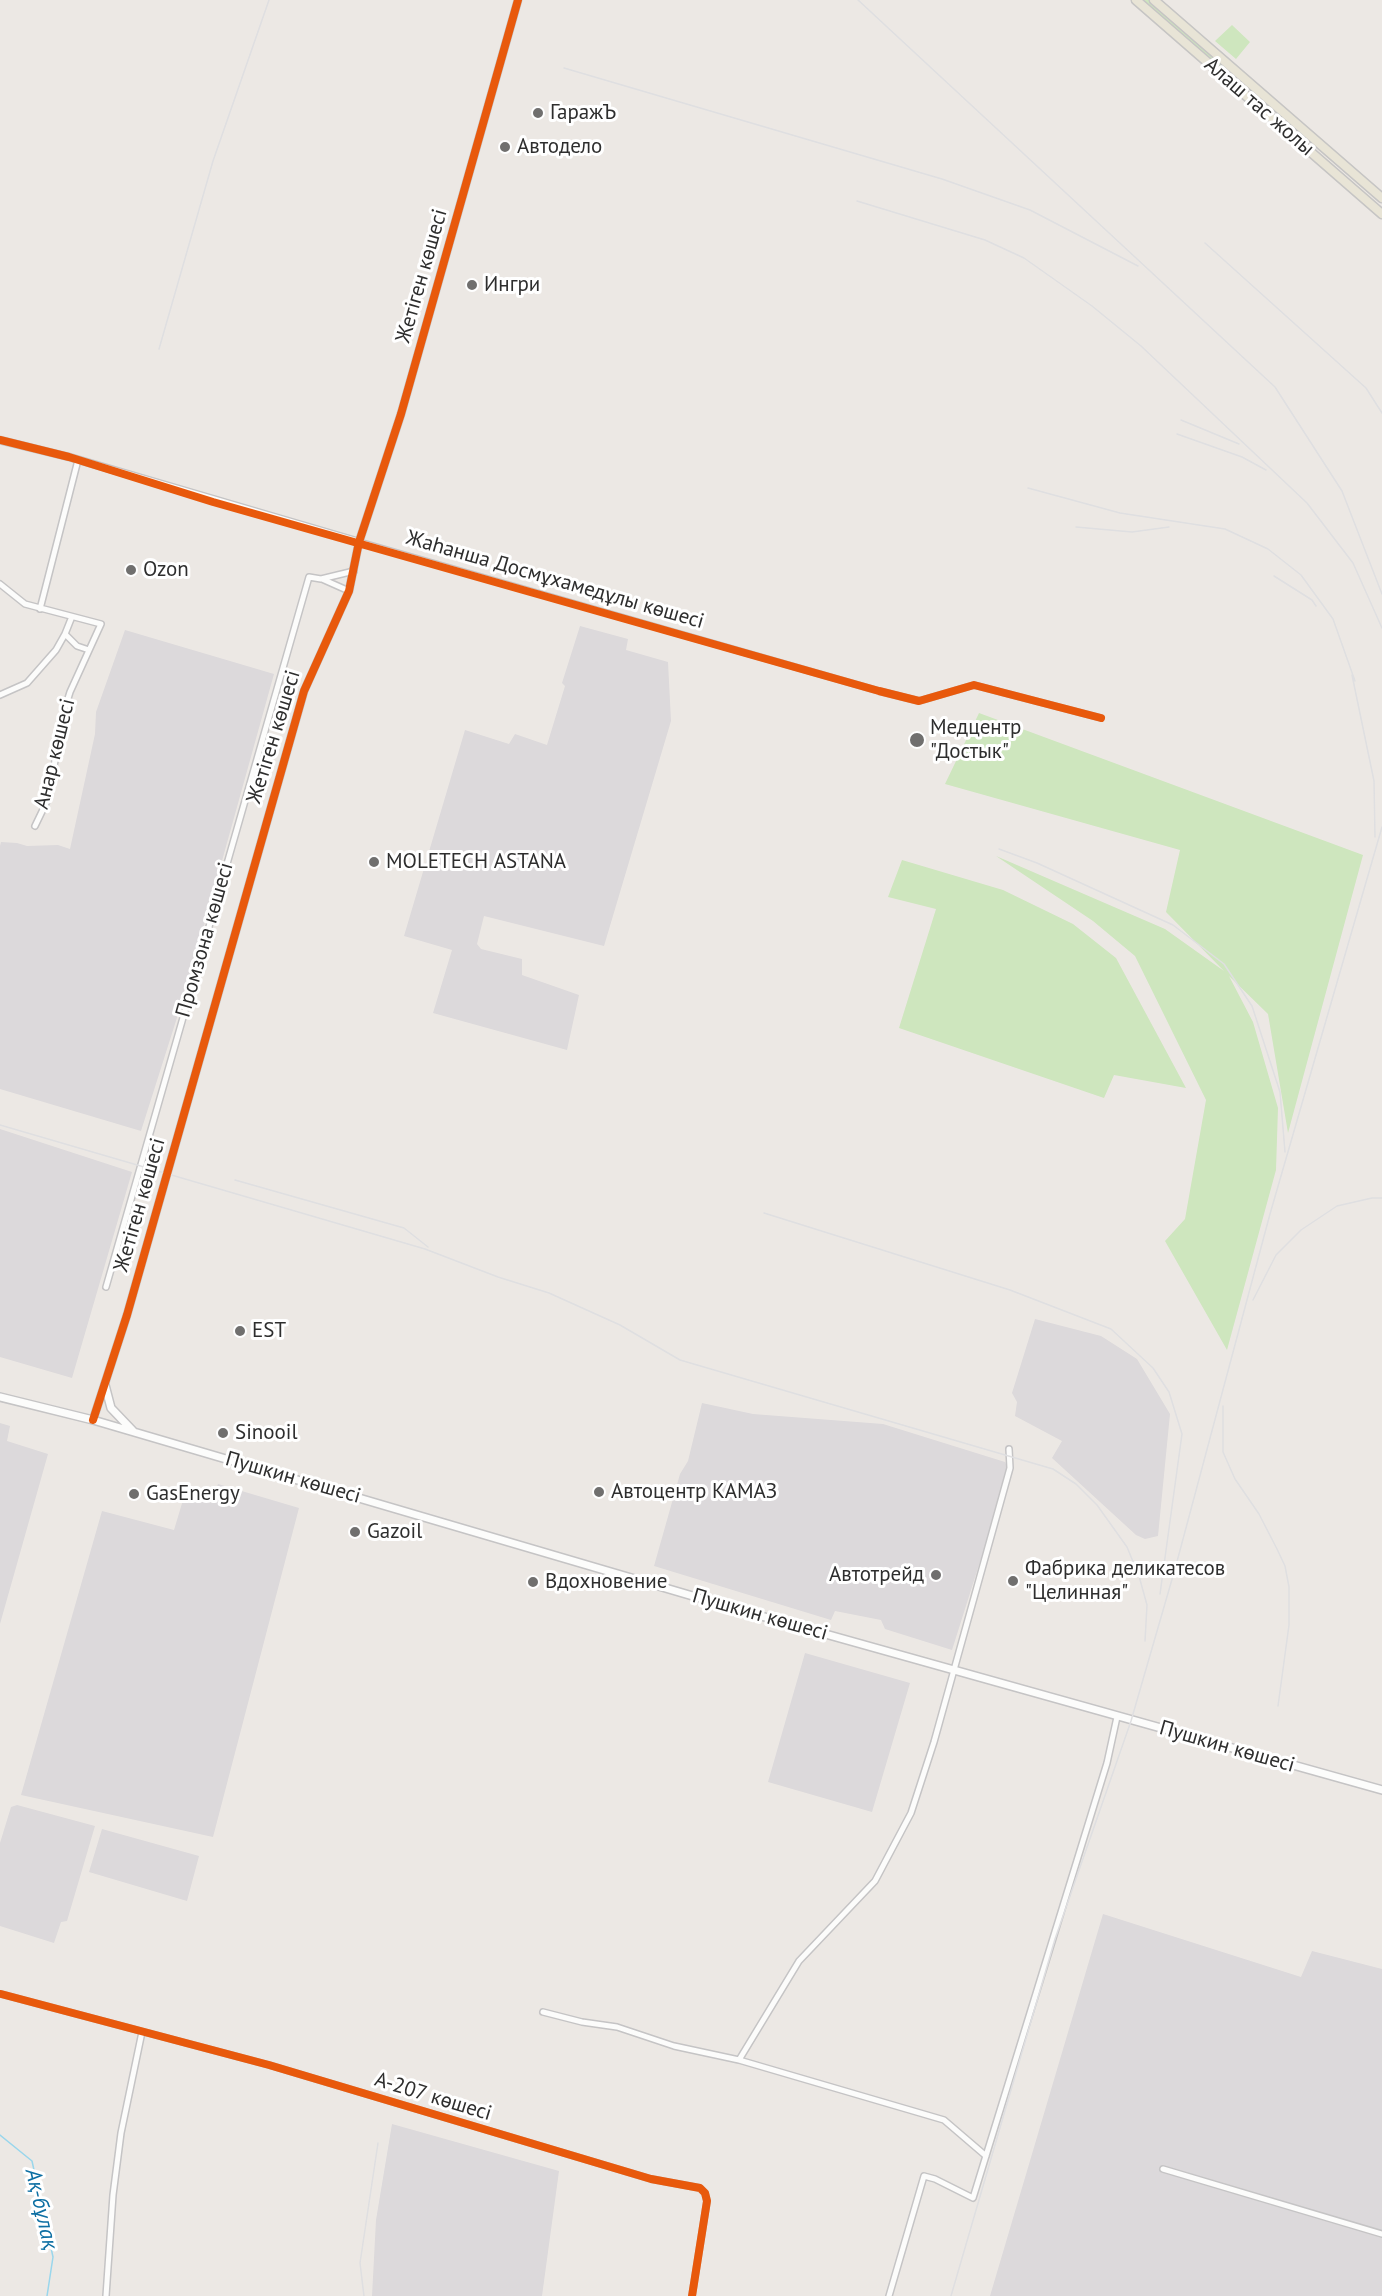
<!DOCTYPE html>
<html>
<head>
<meta charset="utf-8">
<style>
  body { margin:0 }
  canvas { display:block; background:#ece8e4 }
</style>
</head>
<body>
<canvas width="1382" height="2296"></canvas>
<script>
const ctx = document.querySelector('canvas').getContext('2d');
ctx.lineJoin = 'round';
function fillPath(path, color) { ctx.fillStyle = color; ctx.fill(path, 'evenodd'); }
const shape = rows => new Path2D(rows.map(r => 'M' + r).join(''));
function trace(path, color, width, dash) { ctx.strokeStyle = color; ctx.lineWidth = width; ctx.lineCap = dash ? 'butt' : 'round'; ctx.setLineDash(dash || []); ctx.stroke(path); }
function label(font, color, halo, rows, align = 'center') {
  ctx.font = font + ' "PT Sans",sans-serif'; ctx.lineWidth = 6; ctx.setLineDash([]); ctx.textBaseline = 'middle'; ctx.strokeStyle = halo; ctx.fillStyle = color; for (const [text, x, y, turn = 0] of rows) {
    ctx.save(); ctx.translate(x, y); ctx.rotate((+turn || 0) * Math.PI / 180); ctx.textAlign = isNaN(turn) ? turn : align; if (halo) ctx.strokeText(text, 0, 0); ctx.fillText(text, 0, 0); ctx.restore();
  }
}
const industrial = shape([
  [580,626,628,639,626,650,668,662,671,721,604,946,484,916,477,944,481,949,522,959,522,975,579,995,567,1050,433,1013,452,950,404,936,465,730,509,744,515,734,547,745,565,686,562,683],
  [125,630,274,674,188,983,141,1131,0,1089,0,846,1,842,17,843,27,846,58,845,70,849,95,734,96,712],
  [0,1129,132,1172,72,1378,0,1357],
  [1035,1319,1101,1336,1137,1359,1170,1414,1158,1536,1145,1539,1136,1535,1052,1458,1062,1441,1015,1416,1017,1402,1012,1393],
  [702,1403,753,1414,883,1424,1005,1462,1009,1470,952,1650,885,1629,881,1620,835,1611,831,1620,654,1566,680,1474,688,1461],
  [0,1423,10,1426,7,1441,48,1454,0,1624],
  [218,1484,299,1508,213,1837,21,1795,102,1511,174,1530,186,1490,213,1499],
  [805,1653,910,1683,872,1812,768,1782],
  [17,1805,95,1826,67,1921,61,1922,54,1943,0,1926,0,1843,11,1807],
  [102,1829,199,1856,187,1901,89,1872],
  [1103,1914,1301,1977,1312,1951,1382,1969,1382,2296,990,2296],
  [392,2124,559,2171,542,2296,372,2296,376,2220]
]);
const green = shape([
  [1143,0,1150,0,1228,69,1226,72],
  [1232,25,1250,42,1236,59,1215,41],
  [979,713,1363,855,1288,1133,1268,1014,1229,976,1253,1022,1278,1108,1276,1170,1227,1350,1165,1241,1185,1219,1206,1100,1135,956,1093,921,996,856,1165,929,1224,971,1166,912,1180,850,945,784],
  [902,860,1003,890,1073,924,1116,958,1186,1088,1114,1075,1104,1098,899,1028,936,909,888,897]
]);
const stream = shape([
  [0,2135,32,2161,53,2257,47,2296]
]);
const minor = shape([
  [359,542,879,691,919,701,974,685,1101,718],
  [322,579,349,591],
  [0,584,25,604,101,624,70,692,62,718,49,797,35,826],
  [40,609,78,460],
  [65,634,71,619],
  [0,695,27,683,56,650,65,634,77,646,89,650],
  [106,1287,309,577,321,579,354,571],
  [1,1994,269,2065,651,2179,700,2188,705,2193,707,2201,692,2296],
  [543,2012,582,2022,617,2027,674,2046,739,2060,944,2120,986,2156],
  [739,2060,799,1961,875,1881,911,1813,934,1742,1010,1468,1009,1449],
  [1163,2169,1382,2234],
  [106,2296,113,2195,121,2133,142,2032],
  [889,2296,924,2176,935,2179,973,2198,1107,1763,1117,1717]
]);
const tertiary = shape([
  [0,440,69,457,359,542],
  [93,1420,127,1315,304,691,349,591,359,542,401,414,518,0]
]);
const secondary = shape([
  [105,1385,111,1408,133,1431],
  [0,1397,93,1420,754,1614,1382,1790]
]);
const primary = shape([
  [1136,0,1382,214],
  [1154,0,1382,198]
]);
const rail = shape([
  [858,0,1275,387,1342,491,1382,594],
  [564,68,942,179,1030,210,1138,266],
  [857,201,985,240,1024,258,1092,306,1141,346,1307,503,1353,563,1382,628],
  [1205,243,1366,388,1382,413],
  [159,349,213,161,269,0],
  [1181,420,1239,444],
  [1177,434,1242,457,1266,470],
  [1028,488,1120,513,1225,529,1268,549,1301,575,1333,619,1355,681],
  [1076,527,1132,532,1169,527],
  [1274,576,1312,600,1316,606],
  [1352,675,1374,781,1375,837],
  [999,849,1037,863,1173,925,1224,964,1252,1006,1280,1092,1285,1152],
  [0,1125,425,1249,498,1277,549,1293,620,1325,680,1360,1053,1469,1076,1484,1097,1505,1127,1547,1139,1576,1147,1605,1145,1641],
  [235,1180,404,1228,428,1247],
  [764,1213,1010,1290,1111,1329,1153,1368,1169,1392,1182,1434,1160,1594],
  [1253,1300,1276,1255,1301,1230,1337,1206,1372,1198,1382,1198],
  [1223,1406,1223,1452,1235,1479,1259,1514,1277,1549,1285,1566,1289,1587,1289,1625,1278,1706],
  [364,2296,360,2263,378,2143],
  [951,2296,1055,1939,1131,1721,1175,1569,1270,1214,1382,827]
]);
const cycleway = shape([
  [0,440,69,457,213,502,879,691,919,701,974,685,1101,718],
  [93,1420,127,1315,304,691,349,591,359,542,401,414,518,0],
  [1,1994,269,2065,651,2179,700,2188,705,2193,707,2201,692,2296]
]);
const markers = [
  [538,113,6,"#706f6e"],
  [505,147,6,"#706f6e"],
  [472,285,6,"#706f6e"],
  [131,570,6,"#706f6e"],
  [917,740,8,"#706f6e"],
  [374,862,6,"#706f6e"],
  [240,1331,6,"#706f6e"],
  [223,1433,6,"#706f6e"],
  [599,1492,6,"#706f6e"],
  [134,1494,6,"#706f6e"],
  [355,1532,6,"#706f6e"],
  [936,1575,6,"#706f6e"],
  [1013,1581,6,"#706f6e"],
  [533,1582,6,"#706f6e"]
];
const streetNames = [
  ["Алаш тас жолы",1259,107,41],
  ["Жетіген көшесі",422,276,-74],
  ["Жаһанша Досмұхамедұлы көшесі",555,580,16],
  ["Жетіген көшесі",274,737,-73],
  ["Анар көшесі",55,754,-76],
  ["Промзона көшесі",205,940,-74],
  ["Жетіген көшесі",140,1205,-74],
  ["Пушкин көшесі",293,1478,16],
  ["Пушкин көшесі",760,1615,16],
  ["Пушкин көшесі",1227,1747,16],
  ["А-207 көшесі",433,2097,17]
];
const poiNames = [
  ["ГаражЪ",550,113],
  ["Автодело",517,147],
  ["Ингри",484,285],
  ["Ozon",143,570],
  ["Медцентр",930,728],
  ["\"Достык\"",930,752],
  ["MOLETECH ASTANA",386,862],
  ["EST",252,1331],
  ["Sinooil",235,1433],
  ["Автоцентр КАМАЗ",611,1492],
  ["GasEnergy",146,1494],
  ["Gazoil",367,1532],
  ["Фабрика деликатесов",1025,1569],
  ["\"Целинная\"",1025,1593],
  ["Автотрейд",924,1575,"right"],
  ["Вдохновение",545,1582]
];
const waterNames = [
  ["Ақ-бұлақ",41,2209,77]
];
fillPath(industrial, '#dcd9db');
fillPath(green, '#cee6be');
trace(stream, '#99d6ec', 1.5);
trace(minor, '#c5c4c5', 8);
trace(tertiary, '#c5c4c5', 9);
trace(secondary, '#c5c4c5', 10);
trace(primary, '#c6c5c4', 11);
trace(minor, '#fcfcfb', 5);
trace(tertiary, '#fcfcfb', 6);
trace(secondary, '#fcfcfb', 7);
trace(primary, '#e8e4d6', 8);
trace(rail, '#dfdfe1', 1.5);
trace(cycleway, '#e8590c', 8);
for (const [x, y, r, color] of markers) { const dot = new Path2D(); dot.arc(x, y, r, 0, 2 * Math.PI); ctx.fillStyle = color; ctx.fill(dot); trace(dot, '#fff', 2); }
label('21px', '#2e2e2e', '#fff', streetNames);
label('21px', '#2e2e2e', '#fff', poiNames, 'left');
label('italic 22px', '#0d6fa3', '#fff', waterNames);
</script>
</body>
</html>
